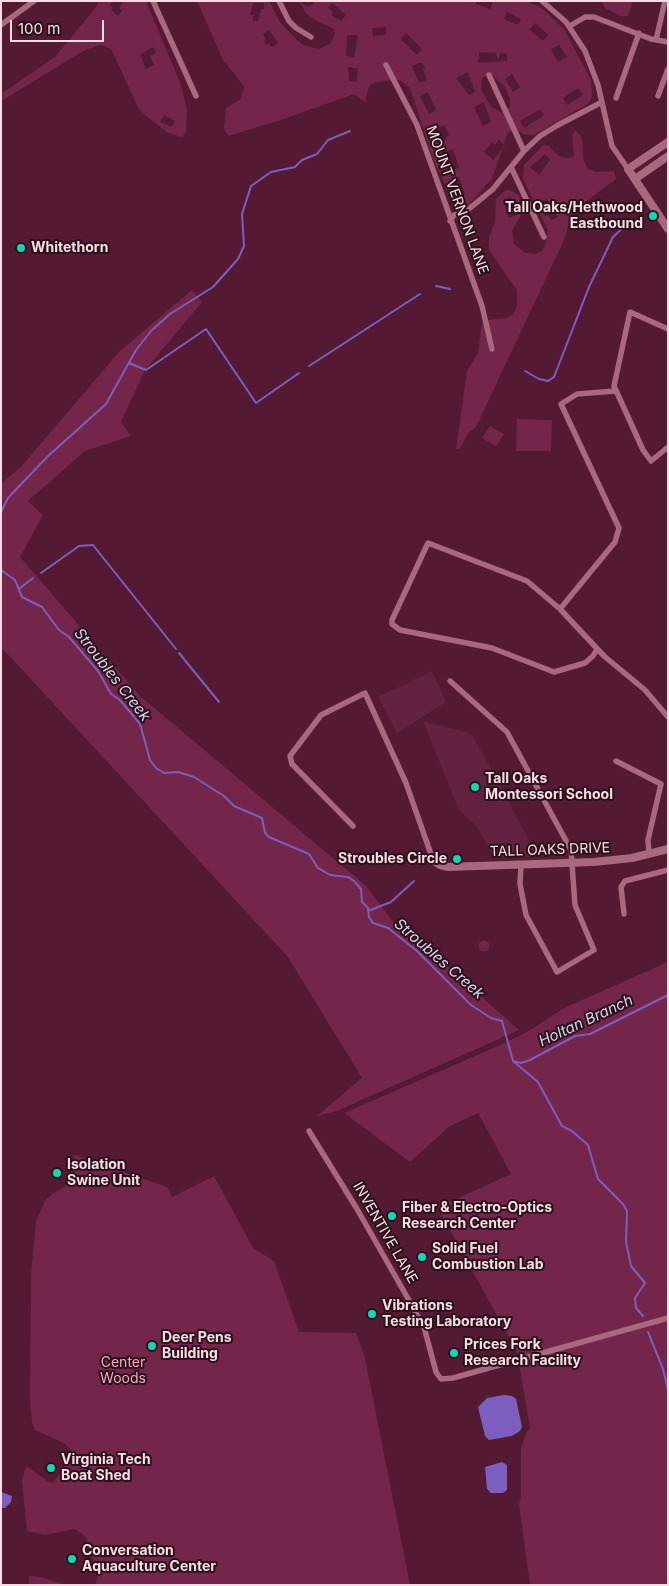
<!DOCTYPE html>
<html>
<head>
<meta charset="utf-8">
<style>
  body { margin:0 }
  #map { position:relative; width:669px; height:1586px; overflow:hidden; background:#541a34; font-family:Inter,sans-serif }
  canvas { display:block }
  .frame { position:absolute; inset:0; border:2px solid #fadce6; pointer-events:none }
  .scale { position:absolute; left:10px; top:20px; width:94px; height:22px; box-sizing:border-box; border:2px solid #fadce6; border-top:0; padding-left:6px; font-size:15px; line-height:18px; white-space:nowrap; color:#fadce6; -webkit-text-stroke:4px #2a111b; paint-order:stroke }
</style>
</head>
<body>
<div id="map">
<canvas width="669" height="1586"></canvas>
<div class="frame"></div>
<div class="scale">100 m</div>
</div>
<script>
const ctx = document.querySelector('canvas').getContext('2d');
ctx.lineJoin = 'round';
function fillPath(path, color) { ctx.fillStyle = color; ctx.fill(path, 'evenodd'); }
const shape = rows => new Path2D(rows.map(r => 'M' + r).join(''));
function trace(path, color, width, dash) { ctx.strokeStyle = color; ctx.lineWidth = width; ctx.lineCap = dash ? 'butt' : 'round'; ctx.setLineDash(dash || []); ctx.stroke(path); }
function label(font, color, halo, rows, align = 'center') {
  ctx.font = font + ' Inter,sans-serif'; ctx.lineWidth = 4; ctx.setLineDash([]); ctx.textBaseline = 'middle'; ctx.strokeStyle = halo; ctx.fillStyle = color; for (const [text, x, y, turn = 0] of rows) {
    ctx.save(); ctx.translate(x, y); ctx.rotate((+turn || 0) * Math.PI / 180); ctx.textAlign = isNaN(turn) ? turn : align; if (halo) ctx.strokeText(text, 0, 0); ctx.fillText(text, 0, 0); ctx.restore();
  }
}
const built = shape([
  [432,671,446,702,397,733,378,697],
  [423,721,472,734,538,856,494,857,477,827,459,810]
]);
const green = shape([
  [98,1,113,1,110,5,113,8,111,10,118,16,122,11,119,8,124,1,146,1,180,82,187,110,186,132,182,137,168,133,145,115,138,107,111,49,101,45,85,50,1,101,1,94,55,57,97,6],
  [153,47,156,53,150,56,154,65,146,69,140,54],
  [164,115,175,121,172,127,160,122],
  [197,1,269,1,280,22,296,39,303,45,318,49,330,44,335,34,334,29,315,20,306,13,299,1,307,7,314,4,313,1,476,1,476,4,490,9,493,1,527,1,543,9,564,29,591,80,592,96,589,103,534,135,523,134,517,130,508,132,492,179,469,204,463,207,455,205,434,161,410,88,399,80,375,82,369,86,365,102,354,94,278,121,228,136,224,128,226,108,241,99,244,86,223,60],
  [253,3,264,3,264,9,261,9,258,21,253,21,253,15,250,15],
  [332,3,346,15,341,21,331,15,333,12,328,8],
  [507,12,521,19,518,25,504,19],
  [535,23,548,35,543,41,530,30],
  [386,27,386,35,373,36,372,28],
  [269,30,278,43,272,47,269,43,266,45,264,41,266,40,263,34],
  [406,33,422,49,417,55,401,39],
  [347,35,358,35,354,57,346,56],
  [559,45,567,57,558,62,551,49],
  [479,52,496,53,497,58,499,58,500,53,507,54,507,61,478,63],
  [419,63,423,63,425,68,420,70,423,69,427,80,419,83,412,66],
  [348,67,358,68,357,82,349,81],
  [468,72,475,92,469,95,456,78],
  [491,74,505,87,510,99,510,107,501,112,491,107,481,89,482,78],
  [512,74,520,87,513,92,505,79],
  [578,88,583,95,567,105,563,98],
  [428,92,436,110,429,114,420,96],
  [484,102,491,122,483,126,474,107],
  [540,109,544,115,524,128,520,121],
  [445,125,449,136,445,138,446,140,438,143,433,129],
  [499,140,505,145,493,160,484,152,492,142,495,145],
  [453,149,459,168,451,170,442,152],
  [459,177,465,195,458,197,451,179],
  [601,1,633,1,628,16,621,16,605,8],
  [575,130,582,138,583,159,588,169,596,172,614,171,616,179,572,212,565,238,476,427,468,433,460,449,456,449,467,371,478,353,482,324,486,320,507,318,513,314,517,306,517,290,489,250,489,237,495,222,496,199,506,190,510,190,519,195,522,213,512,231,514,244,525,253,535,254,542,251,546,242,548,230,523,179,524,165,543,145,549,146,559,156,567,158,573,157,574,154,572,136],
  [545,154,550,160,539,175,530,167],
  [510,197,519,214,509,218,503,200],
  [547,199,558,217,551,220,548,215,545,216,539,202],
  [192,290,202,302,145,370,121,422,131,436,85,451,28,501,43,515,20,557,140,696,365,885,400,931,409,932,519,1030,337,1111,317,1116,362,1078,288,957,1,647,1,483,21,467,119,352],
  [517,419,552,420,551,451,516,451],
  [490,426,504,434,496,446,482,438],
  '478.5 946a5.5 5.5 0 1 1 11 0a5.5 5.5 0 1 1-11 0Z',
  [668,962,668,1585,530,1585,519,1504,521,1497,521,1449,526,1433,530,1428,517,1352,437,1206,452,1201,511,1174,478,1113,450,1126,410,1162,344,1113,498,1046,527,1032,564,1008],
  [75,1155,167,1187,172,1197,214,1176,253,1248,274,1261,299,1332,356,1333,365,1358,410,1585,95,1585,98,1576,86,1537,75,1529,45,1535,27,1531,22,1481,25,1469,28,1467,49,1482,53,1483,72,1456,72,1451,64,1443,35,1430,32,1422,30,1400,31,1275,36,1221,45,1201,52,1194,68,1185],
  [29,1576,40,1577,66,1585,29,1585]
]);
const water = shape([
  [504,1395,512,1396,516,1399,522,1427,520,1431,512,1436,489,1440,485,1436,478,1407,487,1398],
  [502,1462,507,1465,507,1490,503,1493,491,1493,487,1489,485,1467],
  [1,1492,12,1496,11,1502,5,1508,1,1508]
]);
const stream = shape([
  [436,286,450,289],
  [129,363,146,370,206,329,256,403,299,373],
  [309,366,420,294],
  [525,371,539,379,548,381,554,377,589,287,613,237,629,222],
  [1,512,8,498,47,457,106,404,136,350,151,331,170,314,213,287,238,259,244,246,242,214,251,186,271,172,295,167,302,160,317,154,328,140,350,131],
  [1,570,15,580,22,597,42,607,59,630,69,637,98,671,111,694,120,700,140,724,150,760,156,768,164,773,178,772,194,777,224,796,234,806,262,818,265,833,269,837,309,854,318,868,330,875,348,877,354,881,361,889,362,902,368,908,369,917,373,923,388,928,417,951,471,1005,491,1018,502,1021,513,1061,538,1082,562,1126,572,1131,588,1145,598,1179,623,1204,627,1211,626,1242,631,1266,645,1283,635,1298,636,1308,643,1316],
  [41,573,79,546,93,545,176,649],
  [19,589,33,578],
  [179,653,219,702],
  [368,911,391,902,414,881],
  [513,1061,521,1063,530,1060,575,1036,590,1034,668,995],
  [648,1332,663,1369,668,1389]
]);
const street = shape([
  [153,1,196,96],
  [279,1,289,21,296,28,311,37],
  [542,1,566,22,585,51,598,85,612,146,628,169],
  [1,25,34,1],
  [570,26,585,17,594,17,651,39,668,42],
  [656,40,665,1],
  [386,65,417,125,482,306,492,349],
  [489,75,524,151],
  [658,96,668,69],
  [616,98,639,33],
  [511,167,544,237],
  [450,221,454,215,465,212,493,189,524,151,540,136,558,125,602,102],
  [668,329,630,312,614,386,643,450,651,461,668,447],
  [560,609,615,542,619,528,561,404,577,394,615,391],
  [597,649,593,656,585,663,554,672,492,648,400,630,392,624,392,620,428,543,527,581,560,609,604,656,645,690,668,717],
  [450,681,507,732,571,850,575,905,594,950,557,972,526,915,520,884,521,865],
  [616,761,661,784,648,840,649,854],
  [353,826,292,764,290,756,321,715,365,693,406,783,433,860],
  [624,914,621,887,625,881,668,870],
  [309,1131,357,1209,410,1302,424,1327,436,1372,441,1379,453,1378,668,1318]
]);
const secondary = shape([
  [668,142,628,169,668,229],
  [635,179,668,156],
  [433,860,440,865,448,867,594,862,632,858,668,849]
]);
const markers = [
  [653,216,5,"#15d5b3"],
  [21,248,5,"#15d5b3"],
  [475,787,5,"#15d5b3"],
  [457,859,5,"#15d5b3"],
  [57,1173,5,"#15d5b3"],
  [392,1216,5,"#15d5b3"],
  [422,1257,5,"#15d5b3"],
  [372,1314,5,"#15d5b3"],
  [152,1346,5,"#15d5b3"],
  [454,1353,5,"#15d5b3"],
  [51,1468,5,"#15d5b3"],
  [72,1559,5,"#15d5b3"]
];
const streetNames = [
  ["MOUNT VERNON LANE",457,200,70],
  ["TALL OAKS DRIVE",550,850,-2],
  ["INVENTIVE LANE",385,1233,60]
];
const poiNames = [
  ["Tall Oaks/Hethwood",643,208,"right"],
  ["Eastbound",643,224,"right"],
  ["Whitethorn",31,248],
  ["Tall Oaks",485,779],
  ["Montessori School",485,795],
  ["Stroubles Circle",447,859,"right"],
  ["Isolation",67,1165],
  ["Swine Unit",67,1181],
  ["Fiber & Electro-Optics",402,1208],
  ["Research Center",402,1224],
  ["Solid Fuel",432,1249],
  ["Combustion Lab",432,1265],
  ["Vibrations",382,1306],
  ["Testing Laboratory",382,1322],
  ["Deer Pens",162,1338],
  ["Building",162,1354],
  ["Prices Fork",464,1345],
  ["Research Facility",464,1361],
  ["Virginia Tech",61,1460],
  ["Boat Shed",61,1476],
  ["Conversation",82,1551],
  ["Aquaculture Center",82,1567]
];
const parkNames = [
  ["Center",123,1363],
  ["Woods",123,1379]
];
const waterNames = [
  ["Stroubles Creek",112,675,52],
  ["Stroubles Creek",439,959,41],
  ["Holtan Branch",586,1021,-25]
];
fillPath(built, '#63223f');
fillPath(green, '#732649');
fillPath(water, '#7c5ebe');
trace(stream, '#7c5ebe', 2);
trace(street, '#a96780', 5.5);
trace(secondary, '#a96780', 8);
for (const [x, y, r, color] of markers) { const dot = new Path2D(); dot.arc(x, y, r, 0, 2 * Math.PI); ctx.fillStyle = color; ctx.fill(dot); trace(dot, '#2a111b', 2); }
label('14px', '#fadce6', '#2a111b', streetNames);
label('bold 14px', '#fadce6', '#2a111b', poiNames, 'left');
label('14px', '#f9a6c5', '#2a111b', parkNames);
label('italic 15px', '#dad4ee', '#2a111b', waterNames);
</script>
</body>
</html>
